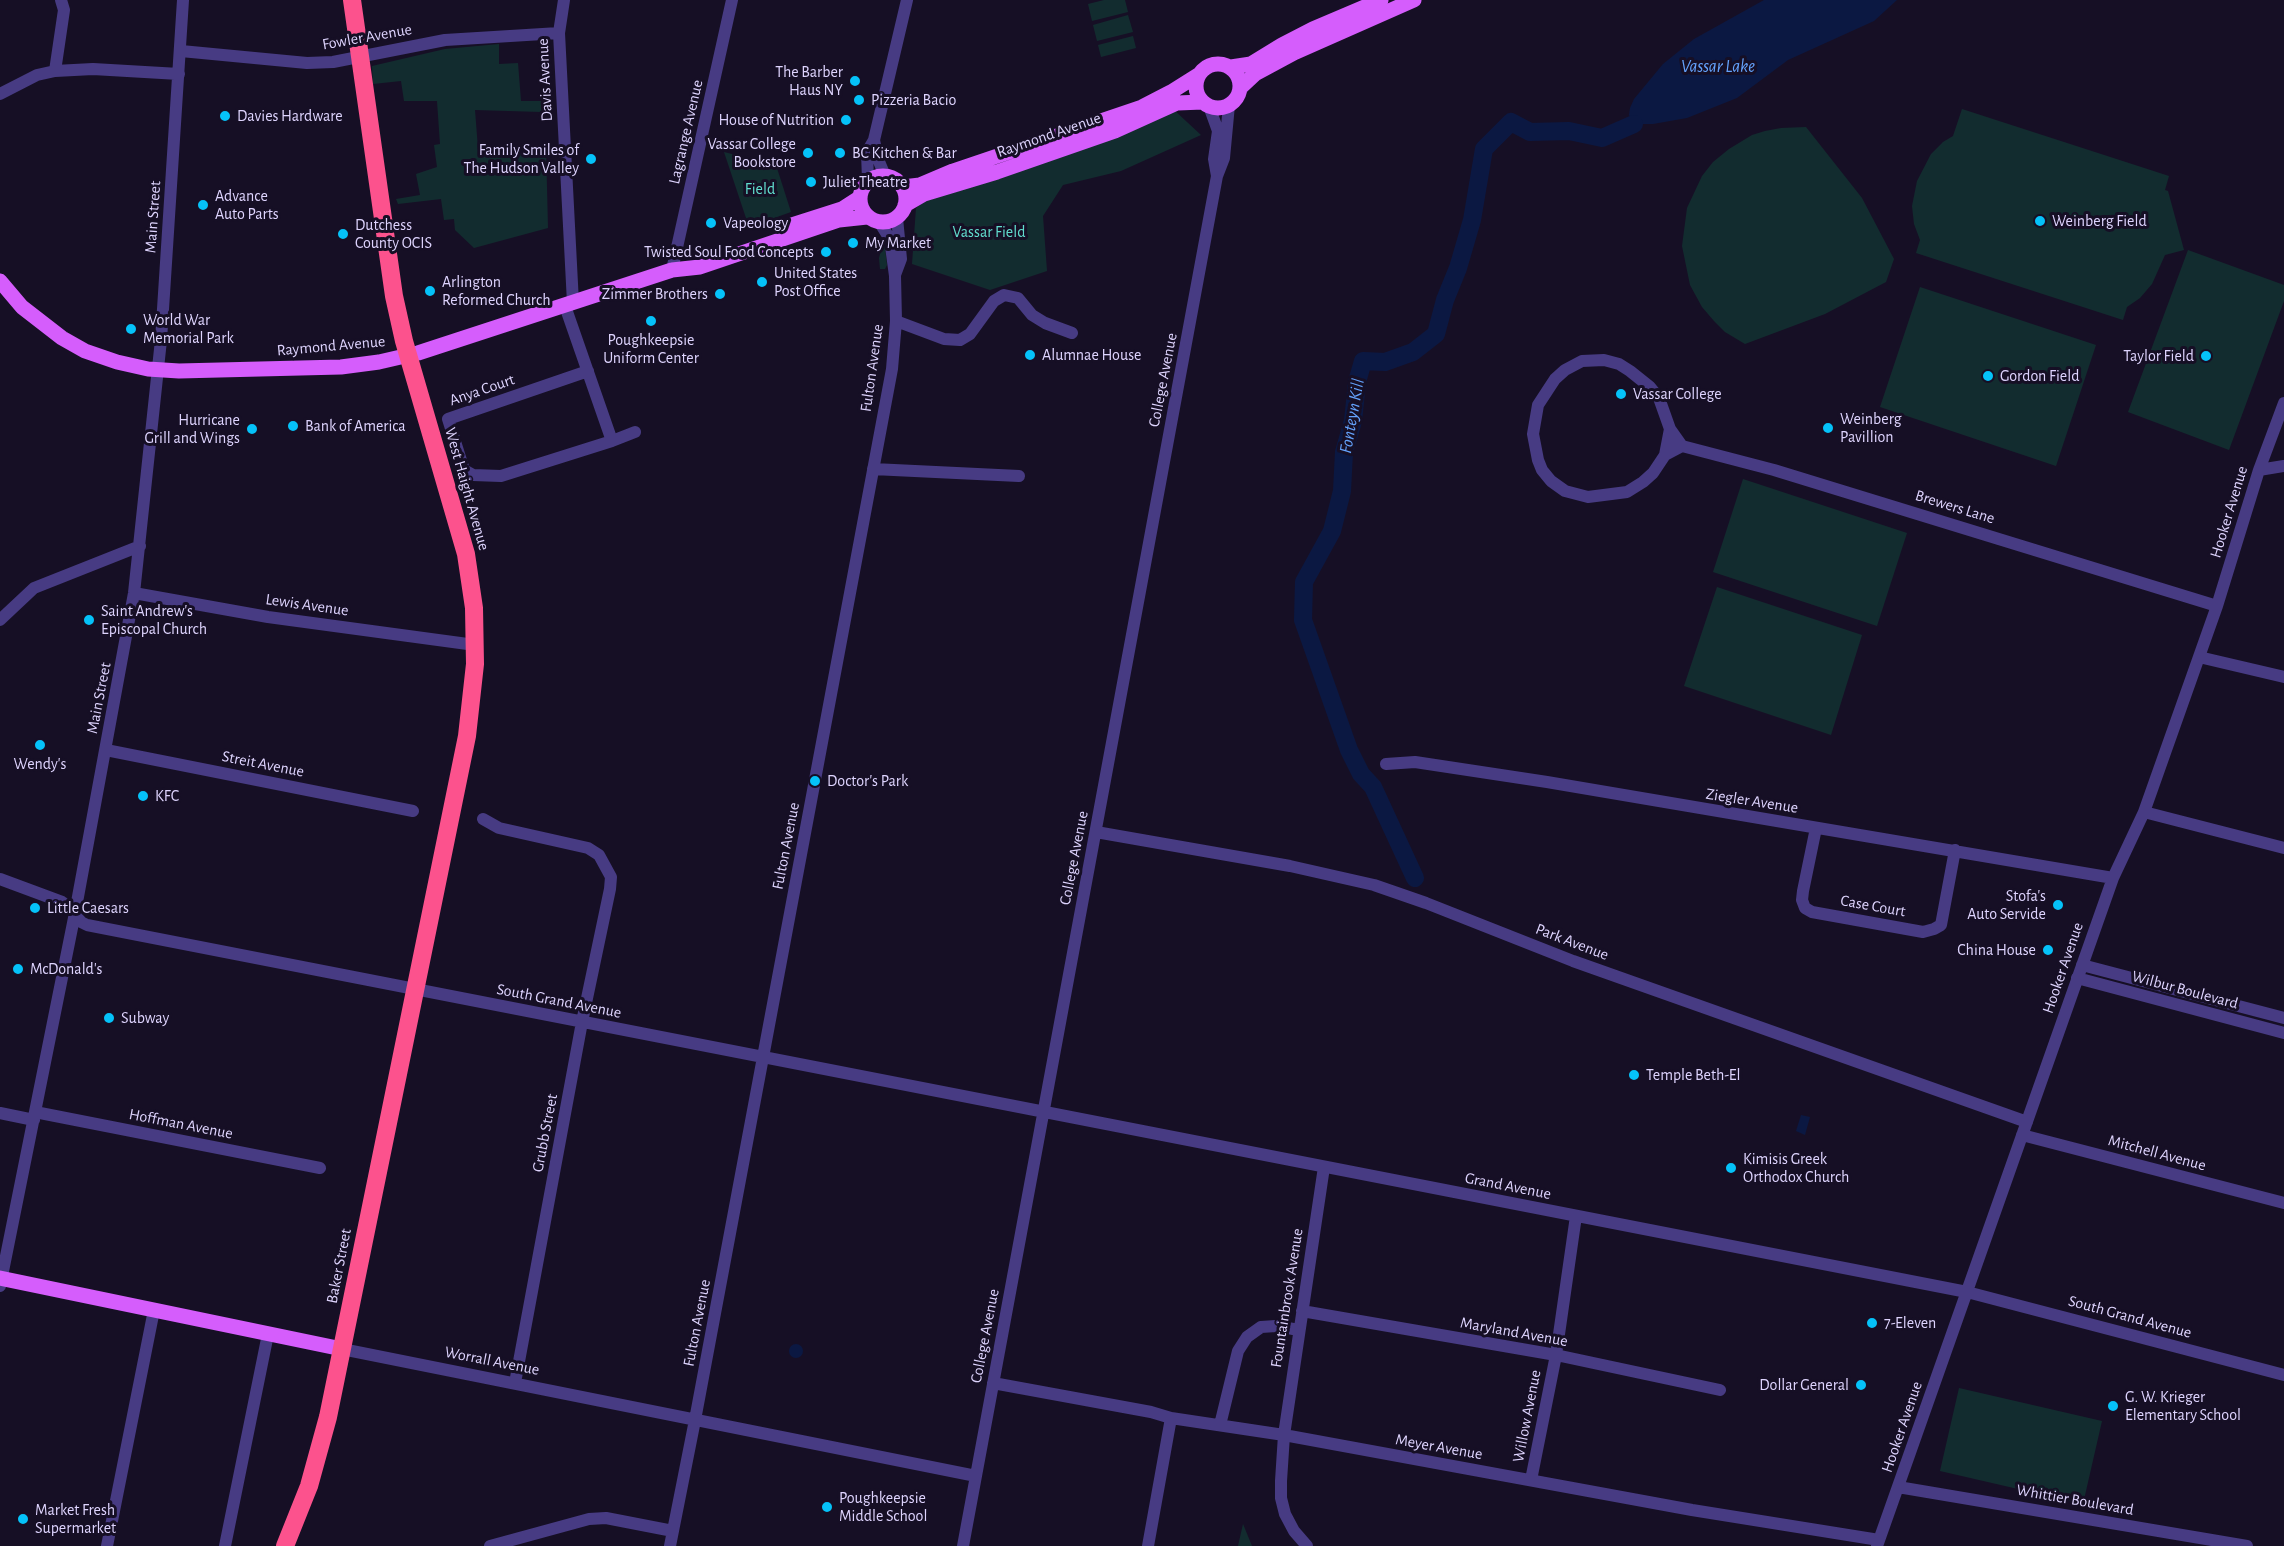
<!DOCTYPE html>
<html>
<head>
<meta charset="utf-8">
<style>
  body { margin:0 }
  canvas { display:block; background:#160f25 }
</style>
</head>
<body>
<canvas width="2284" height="1546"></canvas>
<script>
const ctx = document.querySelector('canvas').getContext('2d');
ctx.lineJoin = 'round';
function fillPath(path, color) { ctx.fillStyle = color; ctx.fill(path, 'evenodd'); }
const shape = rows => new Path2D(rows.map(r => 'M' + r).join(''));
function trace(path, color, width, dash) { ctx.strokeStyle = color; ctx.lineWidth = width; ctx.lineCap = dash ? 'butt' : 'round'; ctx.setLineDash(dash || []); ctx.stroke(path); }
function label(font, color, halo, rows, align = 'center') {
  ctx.font = font + ' "Alegreya Sans",sans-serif'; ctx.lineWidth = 6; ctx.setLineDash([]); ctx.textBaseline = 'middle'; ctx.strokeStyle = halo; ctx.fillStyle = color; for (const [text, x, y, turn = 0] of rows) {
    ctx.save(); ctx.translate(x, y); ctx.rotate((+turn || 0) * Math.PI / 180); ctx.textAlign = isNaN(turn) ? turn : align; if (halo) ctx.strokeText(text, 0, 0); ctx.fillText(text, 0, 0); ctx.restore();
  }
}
const green = shape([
  [1104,0,1125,0,1128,12,1092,21,1088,4],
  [1128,15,1133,32,1097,41,1093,25],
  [1133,36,1136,48,1101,57,1098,45],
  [499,44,499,64,518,63,521,101,542,101,542,112,475,110,478,149,546,147,548,228,474,248,455,230,454,219,444,220,441,199,398,204,396,199,420,195,416,174,437,167,434,145,440,144,437,101,404,101,401,81,373,84,372,66,445,49],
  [1173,109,1201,135,1121,171,1063,185,1043,216,1047,271,990,290,912,264,916,208,937,191],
  [1962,109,2169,176,2165,190,2168,191,2184,250,2165,255,2152,284,2140,298,2127,307,2123,320,1916,253,1920,240,1914,224,1912,206,1917,181,1931,154,1943,142,1953,136],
  [1806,127,1862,198,1894,259,1886,282,1825,314,1745,344,1725,332,1714,321,1702,307,1690,285,1682,246,1687,208,1702,176,1713,162,1729,149,1752,135,1765,131,1781,128],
  [724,152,776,165,791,212,749,227],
  [884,239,887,265,885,269,880,269,879,258],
  [2188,250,2284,285,2284,301,2229,450,2128,412],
  [1920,287,2096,345,2056,466,1880,407],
  [1743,479,1907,533,1877,626,1713,572],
  [1717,587,1862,635,1831,735,1684,686],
  [1959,1388,2102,1421,2083,1504,1940,1471],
  [1243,1524,1252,1546,1238,1546]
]);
const water = shape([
  [1764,0,1897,0,1874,21,1788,60,1737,98,1687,118,1653,124,1634,124,1629,115,1630,108,1634,99,1663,64,1694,39],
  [1801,1115,1810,1117,1805,1135,1796,1131],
  '789 1351a7 7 0 1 1 14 0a7 7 0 1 1-14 0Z'
]);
const river = shape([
  [1415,878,1373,787,1361,774,1349,750,1303,620,1304,582,1332,531,1342,491,1344,452,1353,421,1357,382,1363,361,1385,362,1413,352,1436,334,1445,300,1458,268,1472,220,1484,149,1511,122,1530,132,1569,131,1602,138,1634,124]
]);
const minor = shape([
  [564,0,559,33,573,303],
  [181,51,307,63,333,62,445,40,559,33],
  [55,71,64,10,61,0],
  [0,94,37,75,55,71,93,69,179,74],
  [1209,106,1218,131,1214,159,1217,176,1224,158,1229,105],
  [874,140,907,0],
  [868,180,867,152,874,140,878,159,885,176],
  [672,270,732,0],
  [895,275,901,259,897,218],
  [565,306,612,441,635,432],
  [896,321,944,339,960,340,970,334,994,301,1004,295,1018,298,1032,315,1045,323,1072,333],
  [588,371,448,419,464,470,473,475,501,476,612,441],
  [1670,429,1665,455,1653,473,1643,482,1627,492,1588,497,1565,491,1551,481,1542,470,1538,460,1533,434,1538,405,1555,379,1565,370,1582,361,1604,360,1619,364,1630,371,1650,387,1659,398,1670,429,1682,446],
  [1665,455,1682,446,1774,470,2217,606],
  [873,469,1019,476],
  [2259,470,2284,466],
  [134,593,268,617,475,645],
  [0,620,34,588,140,546],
  [2199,657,2284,677],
  [106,750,413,811],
  [1386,764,1415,762,1547,782,2113,878],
  [2144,812,2284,848],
  [483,819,499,828,588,848,599,855,611,877,610,889,582,1022,515,1383],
  [1816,828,1803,891,1802,900,1805,908,1812,912,1923,932,1934,929,1941,925,1955,850],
  [1096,832,1290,866,1374,885,1426,903,1573,961,2027,1122],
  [0,879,62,902,70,907,81,922,87,925,1967,1292,2284,1375],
  [2082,965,2284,1018],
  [2077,978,2284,1033],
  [35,1112,320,1168],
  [0,1113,34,1120],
  [2022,1135,2284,1203],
  [0,1286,75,913,134,593,161,340,183,0],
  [1302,1311,1556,1355,1720,1390],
  [342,1349,976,1476],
  [993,1383,1151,1412,1171,1418,1284,1435,1692,1510,1879,1540],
  [1220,1425,1238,1351,1247,1337,1261,1327,1276,1326,1299,1330],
  [1531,1480,1556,1355,1576,1216],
  [1898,1487,2247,1546],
  [107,1546,154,1310],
  [225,1546,268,1334],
  [490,1546,589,1519,606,1518,673,1531],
  [670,1546,695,1420,892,369,896,321,895,276,890,239,880,223],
  [963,1546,1217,176],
  [1148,1546,1171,1418],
  [1307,1546,1294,1531,1285,1514,1281,1498,1281,1481,1284,1435,1324,1167],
  [1877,1546,2113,878,2144,812,2217,606,2259,470,2284,403]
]);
const major = shape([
  '1196 86a22 22 0 1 1 44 0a22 22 0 1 1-44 0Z',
  [1231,67,1251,64,1282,45,1313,29,1381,0],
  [1240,88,1255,74,1294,53,1414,0],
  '860 199a23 23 0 1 1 46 0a23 23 0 1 1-46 0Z',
  [903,187,920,185,953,171,1142,107,1171,92,1198,75],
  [905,205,924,194,997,172,1115,131,1177,103,1203,102],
  [792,225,842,209,859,198],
  [0,281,22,307,62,338,85,351,117,362,148,369,179,371,341,367,379,362,418,353,672,270,700,267,839,220,867,217],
  [0,1278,342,1349]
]);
const highway = shape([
  [285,1546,309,1486,328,1417,467,736,475,664,474,608,466,554,404,341,394,296,352,0]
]);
const markers = [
  [855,81,6,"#05c2f9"],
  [859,100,6,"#05c2f9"],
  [225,116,6,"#05c2f9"],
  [846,120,6,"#05c2f9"],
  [808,153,6,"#05c2f9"],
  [840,153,6,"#05c2f9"],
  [591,159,6,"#05c2f9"],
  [811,182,6,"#05c2f9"],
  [203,205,6,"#05c2f9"],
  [2040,221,6,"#05c2f9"],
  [711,223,6,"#05c2f9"],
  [343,234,6,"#05c2f9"],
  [853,243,6,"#05c2f9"],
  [826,252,6,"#05c2f9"],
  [762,282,6,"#05c2f9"],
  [430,291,6,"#05c2f9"],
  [720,294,6,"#05c2f9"],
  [651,321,6,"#05c2f9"],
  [131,329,6,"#05c2f9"],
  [1030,355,6,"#05c2f9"],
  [2206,356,6,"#05c2f9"],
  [1988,376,6,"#05c2f9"],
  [1621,394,6,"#05c2f9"],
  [293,426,6,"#05c2f9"],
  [1828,428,6,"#05c2f9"],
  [252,429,6,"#05c2f9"],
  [89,620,6,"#05c2f9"],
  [40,745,6,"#05c2f9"],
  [815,781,6,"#05c2f9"],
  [143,796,6,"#05c2f9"],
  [2058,905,6,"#05c2f9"],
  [35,908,6,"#05c2f9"],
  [2048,950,6,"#05c2f9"],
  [18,969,6,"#05c2f9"],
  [109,1018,6,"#05c2f9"],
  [1634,1075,6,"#05c2f9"],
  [1731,1168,6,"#05c2f9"],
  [1872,1323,6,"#05c2f9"],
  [1861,1385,6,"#05c2f9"],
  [2113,1406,6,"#05c2f9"],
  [827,1507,6,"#05c2f9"],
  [23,1519,6,"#05c2f9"]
];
const streetNames = [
  ["Fowler Avenue",367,37,-10],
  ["Davis Avenue",545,80,-93],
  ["Lagrange Avenue",686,132,-77],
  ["Raymond Avenue",1049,135,-19],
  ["Main Street",153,217,-86],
  ["Raymond Avenue",331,346,-5],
  ["Fulton Avenue",872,368,-82],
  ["College Avenue",1163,380,-79],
  ["Anya Court",482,390,-19],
  ["West Haight Avenue",467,489,74],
  ["Brewers Lane",1955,507,17],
  ["Hooker Avenue",2229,512,-73],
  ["Lewis Avenue",307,605,8],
  ["Main Street",99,698,-79],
  ["Streit Avenue",263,764,11],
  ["Ziegler Avenue",1752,801,9],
  ["Fulton Avenue",786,846,-79],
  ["College Avenue",1074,858,-79],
  ["Case Court",1873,906,10],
  ["Park Avenue",1572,942,21],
  ["Hooker Avenue",2063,968,-71],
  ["Wilbur Boulevard",2185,990,15],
  ["South Grand Avenue",559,1001,11],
  ["Hoffman Avenue",181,1124,11],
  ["Grubb Street",545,1133,-79],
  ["Mitchell Avenue",2157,1153,15],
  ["Grand Avenue",1508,1186,11],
  ["Baker Street",339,1266,-79],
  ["Fountainbrook Avenue",1287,1298,-81],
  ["South Grand Avenue",2130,1317,15],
  ["Fulton Avenue",697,1323,-79],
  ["Maryland Avenue",1514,1332,10],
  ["College Avenue",985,1336,-79],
  ["Worrall Avenue",492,1361,11],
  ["Willow Avenue",1527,1416,-79],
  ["Hooker Avenue",1902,1427,-71],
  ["Meyer Avenue",1439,1447,10],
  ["Whittier Boulevard",2075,1500,10]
];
const poiNames = [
  ["The Barber",843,72,"right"],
  ["Haus NY",843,90,"right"],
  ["Pizzeria Bacio",871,100],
  ["Davies Hardware",237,116],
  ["House of Nutrition",834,120,"right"],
  ["Vassar College",796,144,"right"],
  ["Bookstore",796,162,"right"],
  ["Family Smiles of",579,150,"right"],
  ["The Hudson Valley",579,168,"right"],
  ["BC Kitchen & Bar",852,153],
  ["Juliet Theatre",823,182],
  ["Advance",215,196],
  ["Auto Parts",215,214],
  ["Weinberg Field",2052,221],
  ["Vapeology",723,223],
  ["Dutchess",355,225],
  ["County OCIS",355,243],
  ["My Market",865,243],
  ["Twisted Soul Food Concepts",814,252,"right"],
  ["United States",774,273],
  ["Post Office",774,291],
  ["Arlington",442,282],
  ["Reformed Church",442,300],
  ["Zimmer Brothers",708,294,"right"],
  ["World War",143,320],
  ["Memorial Park",143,338],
  ["Poughkeepsie",651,340,"center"],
  ["Uniform Center",651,358,"center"],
  ["Alumnae House",1042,355],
  ["Taylor Field",2194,356,"right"],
  ["Gordon Field",2000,376],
  ["Vassar College",1633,394],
  ["Weinberg",1840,419],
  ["Pavillion",1840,437],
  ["Hurricane",240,420,"right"],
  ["Grill and Wings",240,438,"right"],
  ["Bank of America",305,426],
  ["Saint Andrew's",101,611],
  ["Episcopal Church",101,629],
  ["Wendy's",40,764,"center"],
  ["Doctor's Park",827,781],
  ["KFC",155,796],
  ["Stofa's",2046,896,"right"],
  ["Auto Servide",2046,914,"right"],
  ["Little Caesars",47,908],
  ["China House",2036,950,"right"],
  ["McDonald's",30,969],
  ["Subway",121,1018],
  ["Temple Beth-El",1646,1075],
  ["Kimisis Greek",1743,1159],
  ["Orthodox Church",1743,1177],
  ["7-Eleven",1884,1323],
  ["Dollar General",1849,1385,"right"],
  ["G. W. Krieger",2125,1397],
  ["Elementary School",2125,1415],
  ["Poughkeepsie",839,1498],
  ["Middle School",839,1516],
  ["Market Fresh",35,1510],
  ["Supermarket",35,1528]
];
const parkNames = [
  ["Field",760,189],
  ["Vassar Field",989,232]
];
const waterNames = [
  ["Vassar Lake",1718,67],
  ["Fonteyn Kill",1352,416,-80]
];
fillPath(green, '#122c2f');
fillPath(water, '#0b1842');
trace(river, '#0b1842', 18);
trace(minor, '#473b83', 12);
trace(major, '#d55dfc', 15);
trace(highway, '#fc528d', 18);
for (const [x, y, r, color] of markers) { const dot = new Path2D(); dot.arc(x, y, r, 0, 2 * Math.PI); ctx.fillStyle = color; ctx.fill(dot); trace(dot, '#160f25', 2); }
label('16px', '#ded4fe', '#160f25', streetNames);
label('16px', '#ded4fe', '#160f25', poiNames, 'left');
label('16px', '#61ddce', '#160f25', parkNames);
label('italic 18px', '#64a2fc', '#160f25', waterNames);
</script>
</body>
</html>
